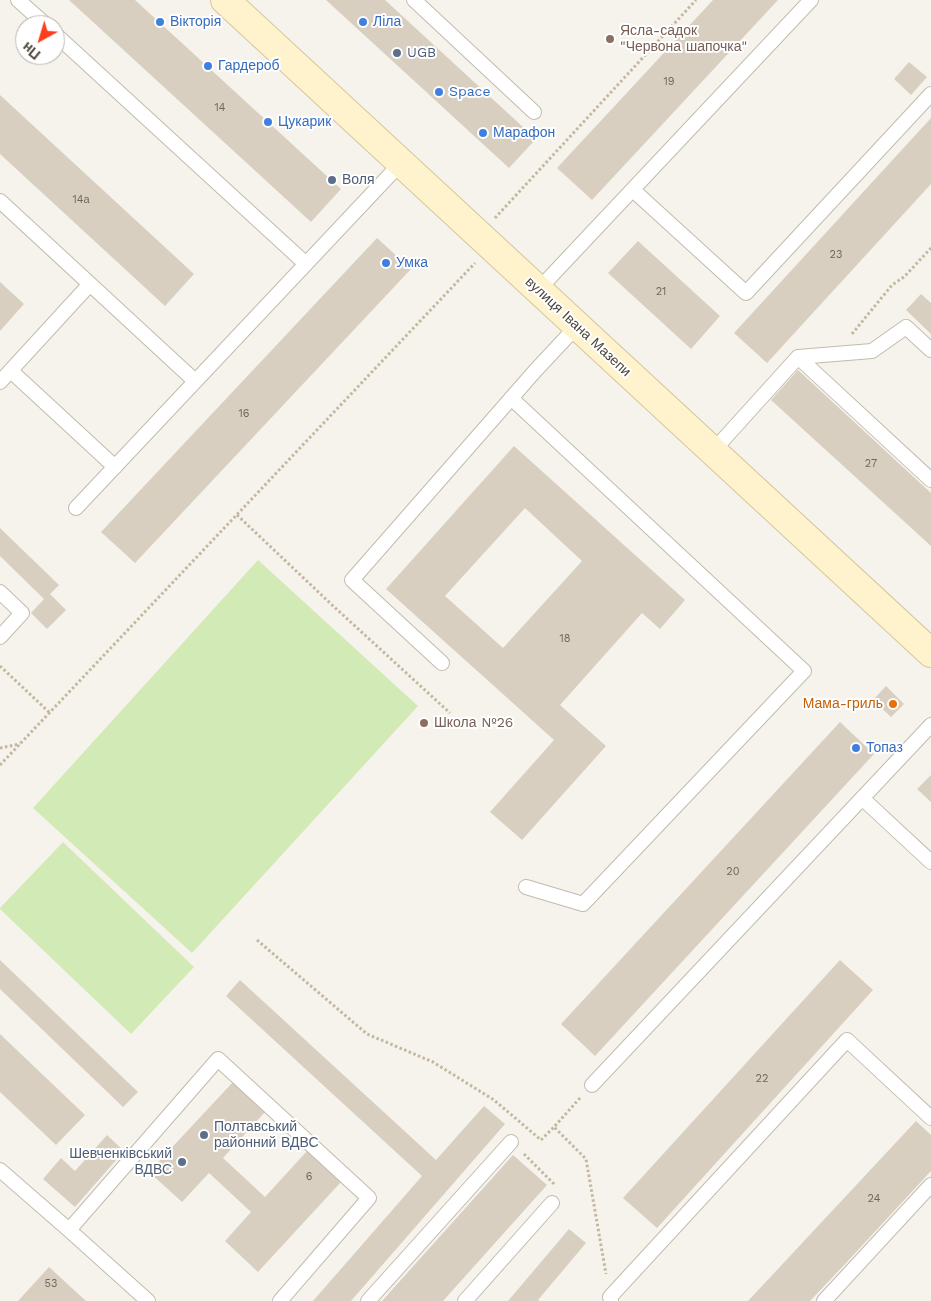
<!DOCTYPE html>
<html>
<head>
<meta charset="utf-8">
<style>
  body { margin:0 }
  #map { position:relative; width:931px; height:1301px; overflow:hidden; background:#f6f3ec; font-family:"Work Sans",sans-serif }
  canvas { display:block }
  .north { position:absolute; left:15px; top:15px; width:50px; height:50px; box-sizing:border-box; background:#fff; border:1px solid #b7b4b0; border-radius:50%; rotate:219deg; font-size:14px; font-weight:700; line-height:20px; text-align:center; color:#4b4439 }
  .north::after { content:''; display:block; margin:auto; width:18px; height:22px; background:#fc3f1d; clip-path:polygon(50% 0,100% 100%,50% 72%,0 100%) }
</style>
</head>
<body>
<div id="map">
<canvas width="931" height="1301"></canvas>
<div class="north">Пн</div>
</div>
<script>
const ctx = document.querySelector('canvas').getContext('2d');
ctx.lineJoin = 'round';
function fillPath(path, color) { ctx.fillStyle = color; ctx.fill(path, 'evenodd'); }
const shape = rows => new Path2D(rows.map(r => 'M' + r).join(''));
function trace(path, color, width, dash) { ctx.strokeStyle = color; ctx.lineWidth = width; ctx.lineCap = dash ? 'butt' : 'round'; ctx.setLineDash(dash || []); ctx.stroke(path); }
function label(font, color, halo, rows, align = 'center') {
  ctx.font = font + ' "Work Sans",sans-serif'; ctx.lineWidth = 4; ctx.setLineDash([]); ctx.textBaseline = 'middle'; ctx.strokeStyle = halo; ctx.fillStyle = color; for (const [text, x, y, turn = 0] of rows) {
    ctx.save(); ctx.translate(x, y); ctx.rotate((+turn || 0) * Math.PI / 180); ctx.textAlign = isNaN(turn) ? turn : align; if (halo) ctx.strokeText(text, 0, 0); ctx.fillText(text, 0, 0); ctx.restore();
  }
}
const green = shape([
  [258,560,418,706,192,953,33,808],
  [63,842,194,967,131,1034,0,909,0,908]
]);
const building = shape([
  [69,0,135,0,341,189,311,222],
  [326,0,385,0,536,139,509,168],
  [713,0,778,0,592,200,557,168],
  [909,62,927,77,911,95,894,79],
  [0,95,194,274,165,306,0,154],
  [931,118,931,184,767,363,734,333],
  [377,238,411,269,135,563,101,532],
  [638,241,720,316,691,349,608,273],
  [0,282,24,304,0,331],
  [921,294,931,303,931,334,906,310],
  [798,370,931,493,931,546,771,400],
  [514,446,685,600,660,629,642,613,560,705,606,746,522,840,490,812,554,740,386,589],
  [525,508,582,561,503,648,445,596],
  [0,528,59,585,50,594,66,610,47,629,31,613,44,599,0,556],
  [886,686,904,704,891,717,873,700],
  [840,722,874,754,595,1056,561,1024],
  [931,775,931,802,917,789],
  [0,960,138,1092,123,1107,0,989],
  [840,960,873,990,657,1228,623,1198],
  [240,980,436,1160,484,1106,505,1124,351,1301,313,1301,422,1176,226,996],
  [0,1034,85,1115,56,1145,0,1092],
  [233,1082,265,1112,223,1158,265,1197,307,1151,341,1182,258,1272,225,1241,251,1212,209,1173,182,1202,149,1172],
  [916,1121,931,1135,931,1171,846,1263,810,1301,748,1301],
  [107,1135,124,1151,75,1207,43,1179,61,1158,75,1171],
  [513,1155,547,1185,443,1301,382,1301],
  [569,1229,586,1243,538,1300,540,1301,508,1301],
  [49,1267,86,1301,18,1301]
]);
const path = shape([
  [495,218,696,0],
  [852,334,892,285,904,277,931,248],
  [237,515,331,604,450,713],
  [0,666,50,713],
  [0,748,20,744],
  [0,765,475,263],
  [257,940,367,1034,433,1062,494,1100,541,1140,554,1127],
  [580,1098,554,1127,586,1159,606,1274],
  [524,1154,555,1185]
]);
const lane = shape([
  [18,0,46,25],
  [414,0,534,112],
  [55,34,306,264],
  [633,190,746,293,931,94],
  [0,201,195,381],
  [538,290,811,0],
  [798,357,931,480],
  [11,371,115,467],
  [0,382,90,284],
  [511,398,804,671,583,904,526,887],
  [713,451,798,357,872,351,906,327,931,350],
  [76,508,401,163],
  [0,592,22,613,0,637],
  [442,663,352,580,535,371,577,326],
  [862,798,931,862],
  [592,1085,931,725],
  [0,1170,69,1230,148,1301],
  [69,1230,218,1059,369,1198,280,1301],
  [368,1301,511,1142],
  [465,1301,552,1203],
  [611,1301,610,1297,847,1040,931,1118],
  [824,1301,931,1185]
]);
const secondary = shape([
  [225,0,931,653]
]);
const markers = [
  [160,22,5,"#3f7fe0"],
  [363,22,5,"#3f7fe0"],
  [610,39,5,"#8d6e63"],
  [397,53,5,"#5c6f8a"],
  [208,66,5,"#3f7fe0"],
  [439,92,5,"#3f7fe0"],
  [268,122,5,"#3f7fe0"],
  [483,133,5,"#3f7fe0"],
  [332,180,5,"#5c6f8a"],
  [386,263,5,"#3f7fe0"],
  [893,704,5,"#e8710a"],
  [424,723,5,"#8d6e63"],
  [856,748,5,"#3f7fe0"],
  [204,1135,5,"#5c6f8a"],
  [182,1162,5,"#5c6f8a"]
];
const numberNames = [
  ["19",669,82],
  ["14",220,108],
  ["14а",81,200],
  ["23",836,255],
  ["21",661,292],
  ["16",244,414],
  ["27",871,464],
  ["18",565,639],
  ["20",733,872],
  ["22",762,1079],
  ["6",309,1177],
  ["24",874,1199],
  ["53",51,1284]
];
const shopNames = [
  ["Вікторія",170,22],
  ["Ліла",373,22],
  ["Гардероб",218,66],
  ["Space",449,92],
  ["Цукарик",278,122],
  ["Марафон",493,133],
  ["Умка",396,263],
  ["Топаз",866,748]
];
const educationNames = [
  ["Ясла-садок",620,31],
  ["\"Червона шапочка\"",620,47],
  ["Школа №26",434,723]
];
const serviceNames = [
  ["UGB",407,53],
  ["Воля",342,180],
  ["Полтавський",214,1127],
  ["районний ВДВС",214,1143],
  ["Шевченківський",172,1154,"right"],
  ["ВДВС",172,1170,"right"]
];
const streetNames = [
  ["вулиця Івана Мазепи",578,327,43]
];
const foodNames = [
  ["Мама-гриль",883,704]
];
fillPath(green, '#d2eab5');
fillPath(building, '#d8cfc1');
trace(lane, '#c2bbae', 16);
trace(secondary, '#d6c79b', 30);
trace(path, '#c4b79f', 3, [2.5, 2.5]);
trace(lane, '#fff', 14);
trace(secondary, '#fff3cd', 28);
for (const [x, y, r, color] of markers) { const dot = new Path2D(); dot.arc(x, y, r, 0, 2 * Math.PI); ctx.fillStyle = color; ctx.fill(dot); trace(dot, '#fff', 2); }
label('11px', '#6e675b', null, numberNames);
label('14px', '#366cbe', '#fff', shopNames, 'left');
label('14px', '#785e54', '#fff', educationNames, 'left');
label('14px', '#4e5e75', '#fff', serviceNames, 'left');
label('14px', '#4b4439', '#fff', streetNames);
label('14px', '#c56008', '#fff', foodNames, 'right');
</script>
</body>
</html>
